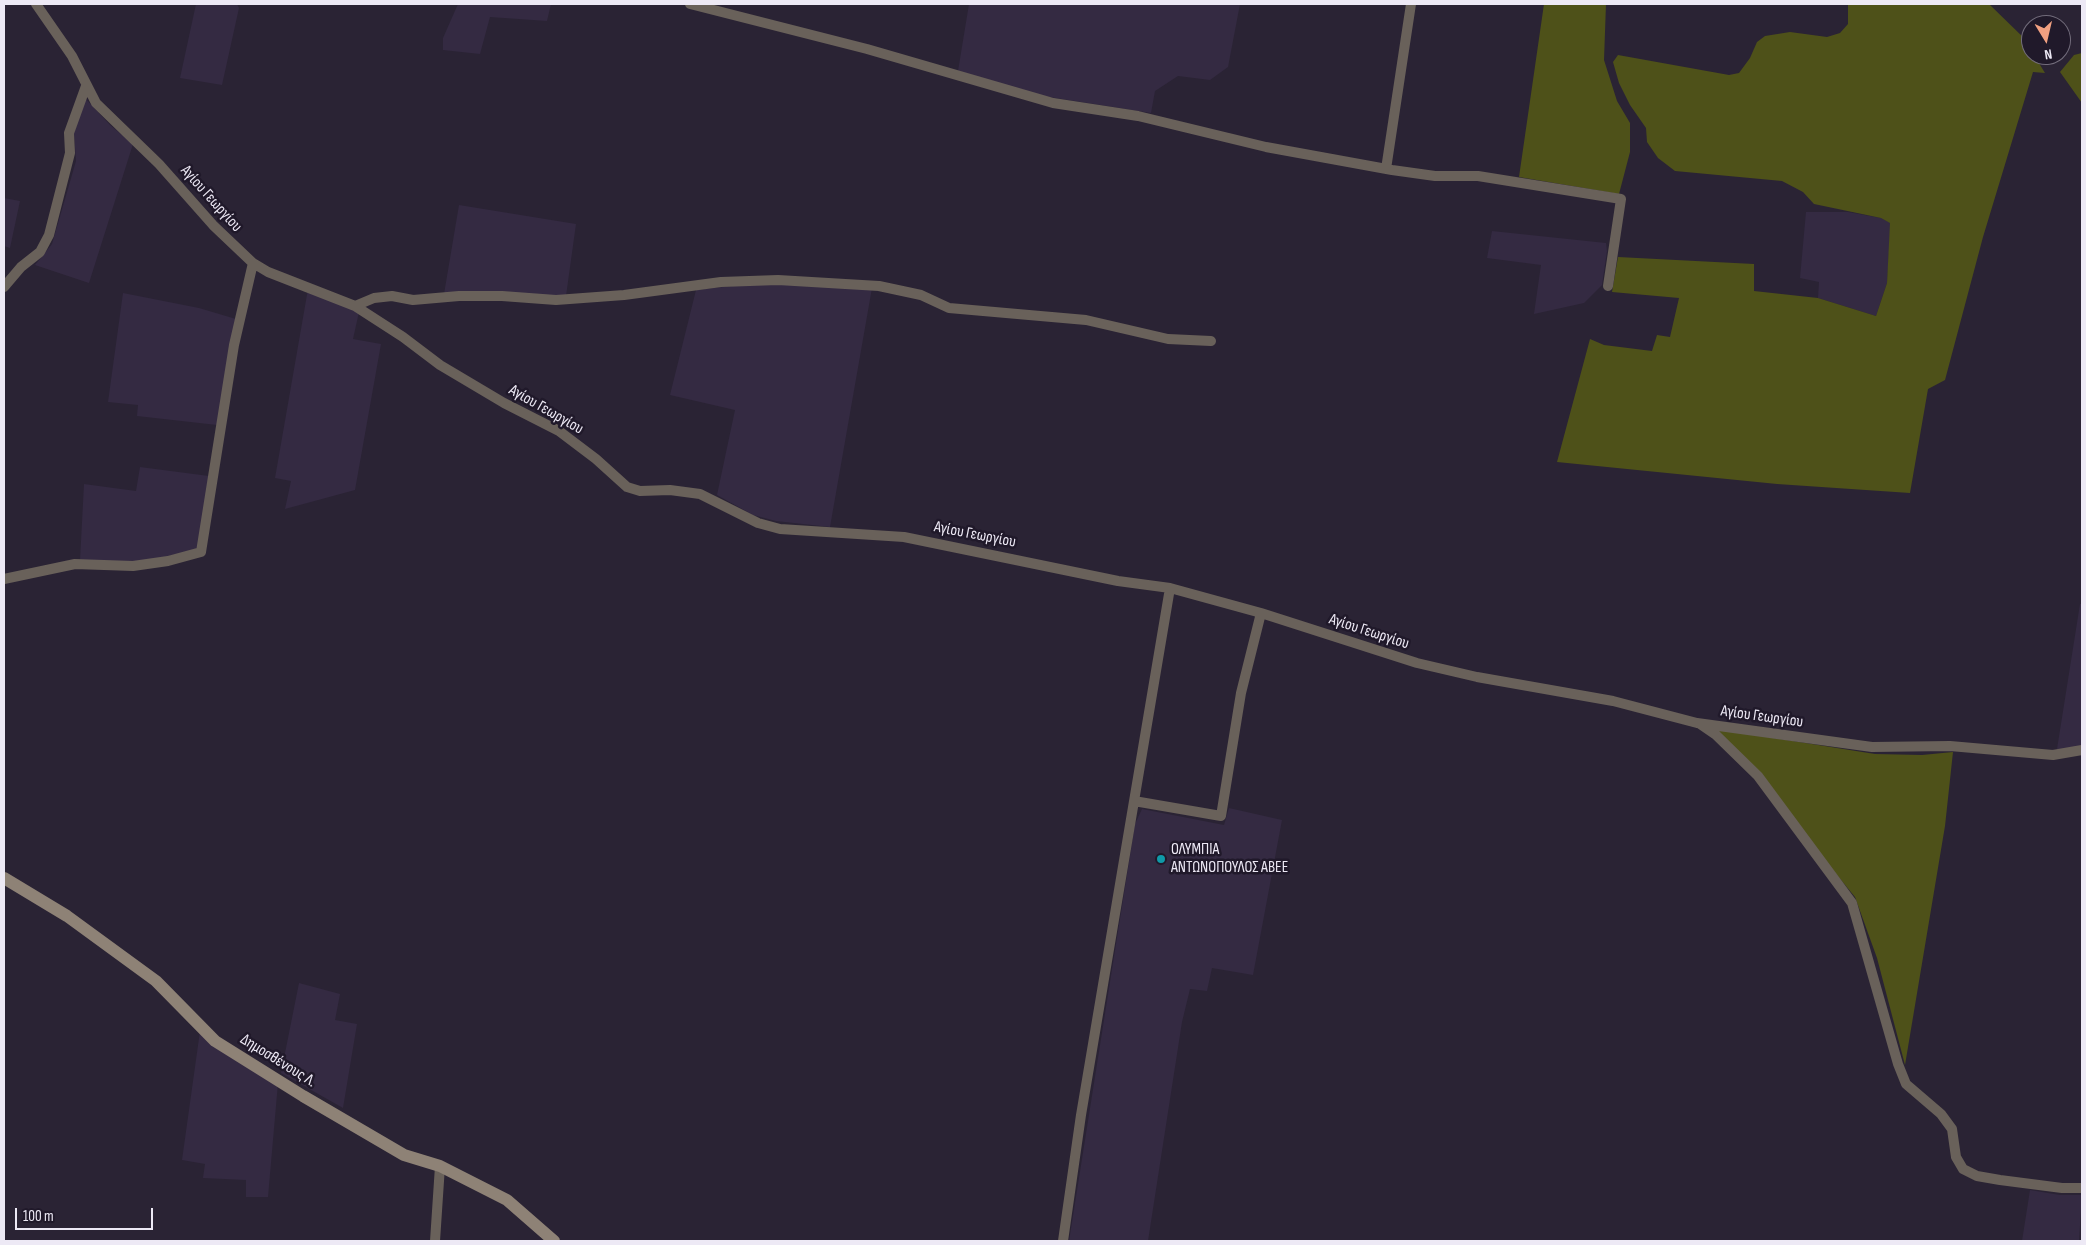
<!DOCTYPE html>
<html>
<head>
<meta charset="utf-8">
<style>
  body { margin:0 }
  #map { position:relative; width:2086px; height:1245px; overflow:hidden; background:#2a2334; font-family:"Sofia Sans Condensed",sans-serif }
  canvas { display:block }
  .frame { position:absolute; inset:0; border:5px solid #ede9f5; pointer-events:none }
  .north { position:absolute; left:2021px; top:15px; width:50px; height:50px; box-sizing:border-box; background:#20192a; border:1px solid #726c7b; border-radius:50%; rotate:171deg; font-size:14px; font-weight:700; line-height:20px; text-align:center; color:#ede9f5 }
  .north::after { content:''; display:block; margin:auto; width:18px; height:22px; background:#f2a081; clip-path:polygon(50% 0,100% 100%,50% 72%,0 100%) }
  .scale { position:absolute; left:15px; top:1208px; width:138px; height:22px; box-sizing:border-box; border:2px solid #ede9f5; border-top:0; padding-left:6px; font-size:15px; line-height:18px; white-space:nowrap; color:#ede9f5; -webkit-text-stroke:4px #20192a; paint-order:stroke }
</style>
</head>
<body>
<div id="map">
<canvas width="2086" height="1245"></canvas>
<div class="frame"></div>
<div class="north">N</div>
<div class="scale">100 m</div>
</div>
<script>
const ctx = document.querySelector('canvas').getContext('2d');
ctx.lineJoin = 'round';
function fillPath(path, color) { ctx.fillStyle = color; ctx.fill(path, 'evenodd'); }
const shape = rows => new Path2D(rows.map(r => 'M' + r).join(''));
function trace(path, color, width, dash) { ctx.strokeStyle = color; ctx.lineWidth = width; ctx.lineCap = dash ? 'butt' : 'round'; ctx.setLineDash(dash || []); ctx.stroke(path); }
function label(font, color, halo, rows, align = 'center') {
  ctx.font = font + ' "Sofia Sans Condensed",sans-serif'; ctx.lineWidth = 5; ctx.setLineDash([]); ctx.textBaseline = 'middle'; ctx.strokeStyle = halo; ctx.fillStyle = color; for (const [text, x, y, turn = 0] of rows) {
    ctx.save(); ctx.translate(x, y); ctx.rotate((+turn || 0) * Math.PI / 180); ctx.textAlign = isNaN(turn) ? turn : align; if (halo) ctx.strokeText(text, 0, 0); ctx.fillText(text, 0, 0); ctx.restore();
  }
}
const built = shape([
  [196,4,237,4,239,8,222,85,180,78],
  [458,4,551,4,547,21,490,17,480,54,443,50,443,38],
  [969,4,1240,4,1228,67,1210,80,1178,76,1155,91,1151,113,1043,96,958,71],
  [85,98,110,125,133,144,89,283,35,265,52,244,76,161,74,133],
  [4,198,20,201,10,248,4,246],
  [459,205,576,224,566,296,444,294],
  [1806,212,1848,212,1881,218,1891,223,1887,283,1876,316,1818,298,1819,282,1800,278],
  [1492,231,1606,243,1607,251,1602,285,1584,303,1534,314,1541,265,1487,258],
  [769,282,872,288,830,527,776,521,753,515,717,495,735,410,670,395,696,290],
  [308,289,359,312,353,339,381,344,355,490,285,509,291,481,275,478],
  [123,293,199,308,236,319,217,425,137,416,138,405,108,402],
  [140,467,209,476,199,551,135,562,80,560,84,484,136,491],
  [2080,604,2082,604,2082,746,2071,749,2057,749],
  [1229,808,1282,820,1253,975,1212,968,1207,991,1190,989,1182,1022,1148,1241,1069,1241,1135,824,1142,809,1224,825],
  [299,983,340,994,335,1020,357,1024,343,1108,281,1073],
  [200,1031,278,1083,268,1197,246,1197,246,1180,203,1178,205,1164,182,1160],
  [2030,1190,2060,1195,2082,1195,2079,1241,2022,1241]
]);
const green = shape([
  [1544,4,1606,4,1604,60,1617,101,1630,123,1630,152,1619,194,1519,177],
  [1848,4,1989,4,2026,40,2031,49,2031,55,2034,55,2045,73,2033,72,1983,237,1945,380,1928,389,1910,493,1777,484,1557,462,1590,339,1604,345,1652,351,1657,335,1670,337,1679,298,1612,292,1618,257,1754,264,1754,291,1818,298,1876,316,1887,283,1890,223,1881,218,1814,204,1803,192,1782,181,1675,171,1658,158,1647,142,1646,128,1630,105,1619,83,1613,62,1618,55,1729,75,1739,73,1750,58,1757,42,1765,36,1790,32,1827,37,1840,33,1848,24],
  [2082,53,2082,103,2060,72,2074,55],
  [1717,729,1875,754,1922,755,1953,752,1945,826,1905,1065,1877,958,1855,897]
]);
const street = shape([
  [36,4,72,56,96,103,159,164,213,225,253,263,268,272,355,306,403,337,440,365,504,403,559,431,596,459,627,487,640,491,670,490,700,494,758,523,780,529,904,537,1118,581,1170,588,1261,613,1417,663,1477,677,1613,701,1697,723,1872,747,1950,746,2053,755,2082,750],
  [690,4,867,49,1053,103,1138,116,1266,147,1392,170,1435,176,1478,176,1621,199,1608,286],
  [1386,169,1411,4],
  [4,287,21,267,40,252,49,235,70,153,69,133,86,86],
  [355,306,374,298,392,296,413,300,459,296,502,296,556,300,624,295,721,282,778,280,879,286,921,295,949,308,1086,320,1168,339,1211,341],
  [4,579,75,564,133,566,168,561,201,552,234,345,253,263],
  [1700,724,1716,735,1758,776,1852,903,1898,1064,1906,1084,1941,1114,1952,1129,1956,1157,1963,1169,1977,1176,2000,1180,2062,1188,2082,1188],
  [1134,801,1221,816,1241,693,1261,613],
  [435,1241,440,1166],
  [1063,1241,1081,1115,1170,588]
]);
const secondary = shape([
  [4,878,67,916,156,981,215,1041,303,1096,404,1155,440,1166,507,1200,554,1241]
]);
const markers = [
  [1161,859,5,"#0f9aa8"]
];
const streetNames = [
  ["Αγίου Γεωργίου",211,199,48],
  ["Αγίου Γεωργίου",546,410,30],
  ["Αγίου Γεωργίου",975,535,11],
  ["Αγίου Γεωργίου",1369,632,18],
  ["Αγίου Γεωργίου",1762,717,8],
  ["Δημοσθένους Λ.",278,1061,32]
];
const poiNames = [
  ["ΟΛΥΜΠΙΑ",1171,850],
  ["ΑΝΤΩΝΟΠΟΥΛΟΣ ΑΒΕΕ",1171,868]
];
fillPath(built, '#342a42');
fillPath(green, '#4e5119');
trace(street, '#69615a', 10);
trace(secondary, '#8e8276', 12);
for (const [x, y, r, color] of markers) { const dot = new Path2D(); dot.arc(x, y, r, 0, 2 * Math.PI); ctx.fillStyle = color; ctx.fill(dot); trace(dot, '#20192a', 2); }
label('16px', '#ede9f5', '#20192a', streetNames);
label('16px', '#ede9f5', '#20192a', poiNames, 'left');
</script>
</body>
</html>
